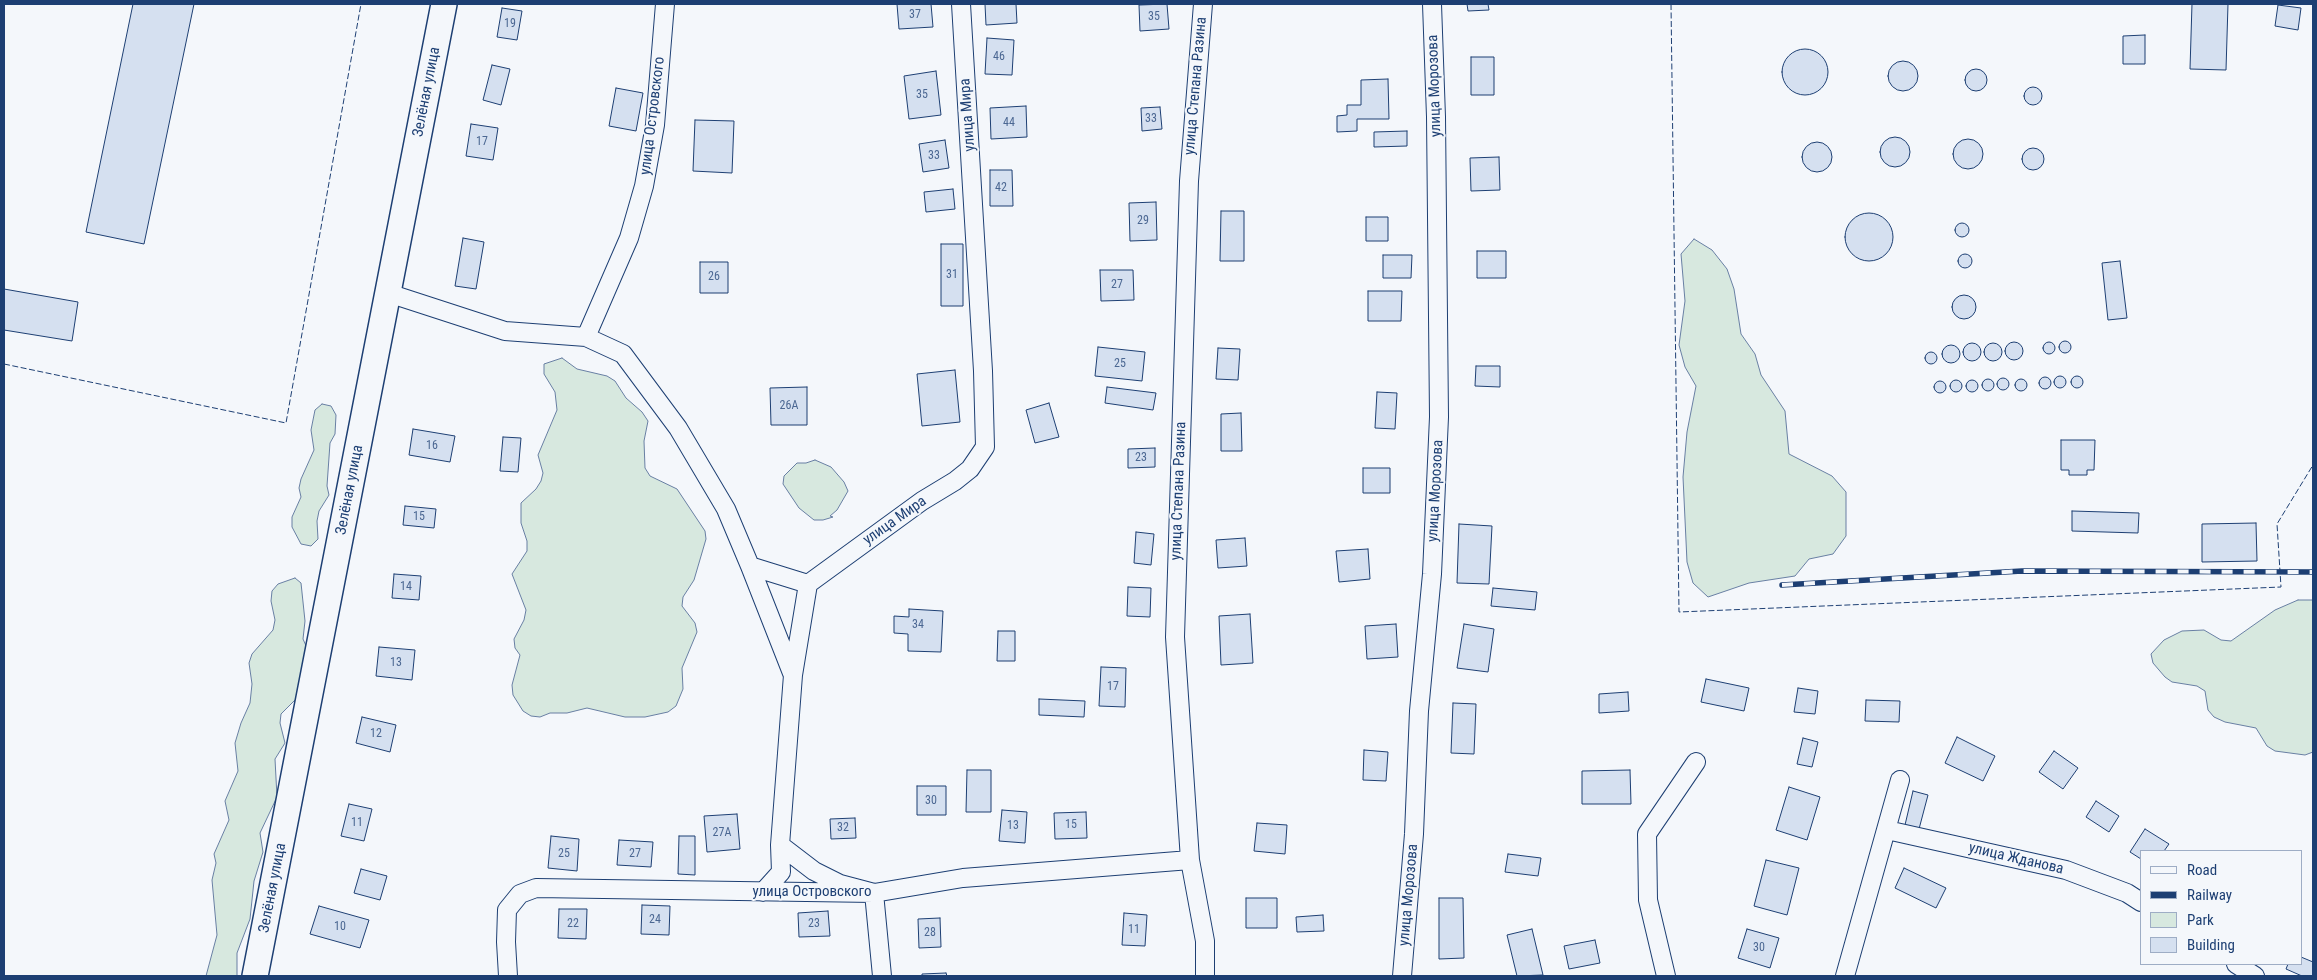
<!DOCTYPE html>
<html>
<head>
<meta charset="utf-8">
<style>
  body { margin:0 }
  #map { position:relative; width:2317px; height:980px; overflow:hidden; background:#f4f7fb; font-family:"Roboto Condensed",sans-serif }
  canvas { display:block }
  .frame { position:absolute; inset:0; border:5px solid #1d3f73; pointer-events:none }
  .legend { position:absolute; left:2140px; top:850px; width:162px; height:115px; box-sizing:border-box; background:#f4f7fb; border:1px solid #9eadc5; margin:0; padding:6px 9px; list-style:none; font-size:15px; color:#1d3f73 }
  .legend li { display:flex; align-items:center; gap:10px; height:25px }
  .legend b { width:25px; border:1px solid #9eadc5 }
</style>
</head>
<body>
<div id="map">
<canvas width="2317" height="980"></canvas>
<div class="frame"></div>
<ul class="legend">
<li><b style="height:6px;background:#f4f7fb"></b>Road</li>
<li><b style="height:6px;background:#1d3f73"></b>Railway</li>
<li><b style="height:14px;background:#d7e8df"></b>Park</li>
<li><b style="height:14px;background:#d5e0f0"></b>Building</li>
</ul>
</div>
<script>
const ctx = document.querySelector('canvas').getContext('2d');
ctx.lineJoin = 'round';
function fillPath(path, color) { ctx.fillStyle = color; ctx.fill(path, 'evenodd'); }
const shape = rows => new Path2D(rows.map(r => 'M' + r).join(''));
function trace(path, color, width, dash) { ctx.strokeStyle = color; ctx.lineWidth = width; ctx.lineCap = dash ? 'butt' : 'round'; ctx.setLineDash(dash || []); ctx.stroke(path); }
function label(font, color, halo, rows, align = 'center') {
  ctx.font = font + ' "Roboto Condensed",sans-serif'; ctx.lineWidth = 4; ctx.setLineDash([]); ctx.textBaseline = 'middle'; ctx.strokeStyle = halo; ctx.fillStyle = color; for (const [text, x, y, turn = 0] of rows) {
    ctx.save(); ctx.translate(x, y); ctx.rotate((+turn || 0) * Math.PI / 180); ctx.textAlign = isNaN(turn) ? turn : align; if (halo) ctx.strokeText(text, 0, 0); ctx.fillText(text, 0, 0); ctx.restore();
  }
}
const green = shape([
  [1694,239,1712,250,1727,269,1734,289,1741,334,1755,354,1761,375,1785,411,1789,454,1832,476,1846,492,1846,536,1833,554,1809,559,1795,576,1749,583,1708,597,1693,583,1687,562,1683,477,1687,432,1696,386,1685,367,1679,345,1685,301,1681,254,1694,239],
  [562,358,577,369,607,376,615,381,626,398,642,412,648,421,644,441,645,468,650,476,677,489,705,531,706,539,694,580,683,597,682,606,695,623,697,632,682,668,683,689,676,706,668,712,645,717,625,717,587,708,567,713,550,713,540,717,531,716,523,711,513,695,512,685,520,655,515,648,514,639,524,620,526,610,512,574,527,551,527,541,521,523,521,503,536,489,541,481,543,473,538,455,557,410,555,392,544,374,544,364,562,358],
  [322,404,331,406,336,415,335,434,330,443,327,486,329,495,319,511,317,521,318,539,311,546,301,544,292,527,292,517,301,497,299,488,301,479,314,450,311,430,315,410,322,404],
  [815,460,831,467,844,482,848,491,837,510,830,516,833,517,823,520,814,520,799,508,783,484,784,476,797,463,806,463,815,460],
  [295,578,301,583,305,621,303,639,307,648,300,695,281,714,280,723,285,743,275,759,277,797,260,833,263,852,254,881,250,919,237,953,237,976,206,976,217,935,212,880,216,863,214,854,229,820,225,801,238,771,235,743,241,723,250,703,252,684,249,663,252,654,273,630,275,620,271,601,272,591,278,584,295,578],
  [2298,600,2313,600,2313,752,2305,755,2275,751,2267,746,2256,728,2225,722,2214,717,2208,710,2205,691,2197,686,2172,682,2165,677,2153,663,2151,654,2164,640,2182,631,2204,630,2221,640,2231,641,2275,610,2298,600]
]);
const building = shape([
  [133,4,194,4,144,244,86,232,133,4],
  [897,4,931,4,933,27,899,29,897,4],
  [985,4,1016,4,1017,23,986,25,985,4],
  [1167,4,1169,29,1140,31,1139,5,1167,4],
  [1467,4,1488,4,1489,10,1468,11,1467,4],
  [2192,4,2228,4,2226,70,2190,69,2192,4],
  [2278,5,2301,8,2298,30,2275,26,2278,5],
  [502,8,522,11,517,40,497,37,502,8],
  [2145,35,2145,64,2123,64,2123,36,2145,35],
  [987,38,1014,40,1012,75,985,74,987,38],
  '1782 72a23 23 0 1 1 46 0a23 23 0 1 1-46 0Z',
  [1471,57,1494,57,1494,95,1471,95,1471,57],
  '1888 76a15 15 0 1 1 30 0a15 15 0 1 1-30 0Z',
  [492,65,510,69,501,105,483,100,492,65],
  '1965 80a11 11 0 1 1 22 0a11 11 0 1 1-22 0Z',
  [936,71,941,115,909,119,904,76,936,71],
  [1388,79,1389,119,1357,119,1357,131,1337,132,1337,116,1347,115,1347,105,1361,105,1361,80,1388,79],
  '2024 96a9 9 0 1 1 18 0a9 9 0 1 1-18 0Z',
  [616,88,643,93,636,131,609,126,616,88],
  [1026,106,1027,137,991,139,990,108,1026,106],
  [1160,107,1162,129,1142,131,1141,108,1160,107],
  [695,120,734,121,732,173,693,171,695,120],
  [471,124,498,128,493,160,466,156,471,124],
  [1407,131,1407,146,1374,147,1374,132,1407,131],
  '1880 152a15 15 0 1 1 30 0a15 15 0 1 1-30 0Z',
  '1953 154a15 15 0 1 1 30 0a15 15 0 1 1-30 0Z',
  [945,140,949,168,923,172,919,144,945,140],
  '1802 157a15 15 0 1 1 30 0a15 15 0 1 1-30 0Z',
  '2022 159a11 11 0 1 1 22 0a11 11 0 1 1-22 0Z',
  [1499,157,1500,190,1471,191,1470,158,1499,157],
  [990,170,1012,170,1013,206,990,206,990,170],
  [953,189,955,209,926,212,924,192,953,189],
  [1156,202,1157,240,1130,241,1129,203,1156,202],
  [1221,211,1244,211,1244,261,1220,261,1221,211],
  '1845 237a24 24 0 1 1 48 0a24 24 0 1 1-48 0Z',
  [1366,217,1388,217,1388,241,1366,241,1366,217],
  '1955 230a7 7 0 1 1 14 0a7 7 0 1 1-14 0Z',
  [463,238,484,242,476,289,455,286,463,238],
  [941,244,963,244,963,306,941,306,941,244],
  [1477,251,1506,251,1506,278,1477,278,1477,251],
  '1958 261a7 7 0 1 1 14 0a7 7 0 1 1-14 0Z',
  [1383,255,1412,255,1411,278,1383,278,1383,255],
  [2120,261,2127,318,2108,320,2102,263,2120,261],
  [700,262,728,262,728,293,700,293,700,262],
  [1100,270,1133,270,1134,300,1101,301,1100,270],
  [4,289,78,302,72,341,4,330,4,289],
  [1368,291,1402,291,1401,321,1368,321,1368,291],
  '1952 307a12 12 0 1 1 24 0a12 12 0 1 1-24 0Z',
  '2059 347a6 6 0 1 1 12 0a6 6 0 1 1-12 0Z',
  '2043 348a6 6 0 1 1 12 0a6 6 0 1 1-12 0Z',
  '2005 351a9 9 0 1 1 18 0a9 9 0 1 1-18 0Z',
  '1963 352a9 9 0 1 1 18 0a9 9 0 1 1-18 0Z',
  '1984 352a9 9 0 1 1 18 0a9 9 0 1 1-18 0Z',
  '1942 354a9 9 0 1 1 18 0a9 9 0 1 1-18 0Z',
  [1098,347,1145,352,1142,381,1095,376,1098,347],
  [1218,348,1240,349,1238,380,1216,379,1218,348],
  '1925 358a6 6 0 1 1 12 0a6 6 0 1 1-12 0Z',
  [1476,366,1500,366,1500,387,1475,386,1476,366],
  [955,370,960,422,922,426,917,374,955,370],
  '2071 382a6 6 0 1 1 12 0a6 6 0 1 1-12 0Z',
  '2054 382a6 6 0 1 1 12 0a6 6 0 1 1-12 0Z',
  '2039 383a6 6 0 1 1 12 0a6 6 0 1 1-12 0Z',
  '1997 384a6 6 0 1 1 12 0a6 6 0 1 1-12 0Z',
  '1982 385a6 6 0 1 1 12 0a6 6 0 1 1-12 0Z',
  '2015 385a6 6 0 1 1 12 0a6 6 0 1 1-12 0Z',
  '1966 386a6 6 0 1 1 12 0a6 6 0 1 1-12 0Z',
  '1950 386a6 6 0 1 1 12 0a6 6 0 1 1-12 0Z',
  '1934 387a6 6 0 1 1 12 0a6 6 0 1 1-12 0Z',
  [807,387,807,425,771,425,770,388,807,387],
  [1107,387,1156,393,1153,410,1105,403,1107,387],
  [1377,392,1397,393,1395,429,1375,428,1377,392],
  [1049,403,1059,437,1035,443,1026,410,1049,403],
  [1241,413,1242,451,1221,451,1221,414,1241,413],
  [413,429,455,436,450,462,409,455,413,429],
  [503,437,521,438,518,472,500,471,503,437],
  [2061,440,2095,440,2094,470,2087,470,2087,475,2069,475,2069,470,2061,470,2061,440],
  [1155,448,1155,467,1128,468,1128,449,1155,448],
  [1363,468,1390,468,1390,493,1363,493,1363,468],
  [405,506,436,509,434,528,403,525,405,506],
  [2072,511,2139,513,2138,533,2072,531,2072,511],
  [2256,523,2257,561,2202,562,2202,524,2256,523],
  [1459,524,1492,526,1489,584,1457,583,1459,524],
  [1136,532,1154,534,1151,565,1134,563,1136,532],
  [1245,538,1247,566,1218,568,1216,540,1245,538],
  [1368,549,1370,579,1339,582,1336,551,1368,549],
  [394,574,421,576,419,600,392,598,394,574],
  [1128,587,1151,588,1150,617,1127,616,1128,587],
  [1493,588,1537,592,1535,610,1491,606,1493,588],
  [909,609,943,611,941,652,908,651,908,634,894,633,894,616,909,617,909,609],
  [1250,614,1253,663,1221,665,1219,616,1250,614],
  [1396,624,1398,657,1367,659,1365,626,1396,624],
  [1464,624,1494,629,1488,672,1457,668,1464,624],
  [998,631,1015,631,1015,661,997,661,998,631],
  [379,647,415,650,412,680,376,676,379,647],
  [1101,667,1126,668,1125,707,1099,706,1101,667],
  [1706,679,1749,688,1744,711,1701,702,1706,679],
  [1798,688,1818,691,1815,714,1794,712,1798,688],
  [1628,692,1629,711,1599,713,1599,694,1628,692],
  [1039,699,1085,701,1084,717,1039,715,1039,699],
  [1866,700,1900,701,1899,722,1865,721,1866,700],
  [1453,703,1476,704,1474,754,1451,753,1453,703],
  [362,717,396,725,390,752,356,743,362,717],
  [1957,737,1995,756,1983,781,1945,763,1957,737],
  [1803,738,1818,742,1812,767,1797,764,1803,738],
  [1364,750,1388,752,1386,781,1363,780,1364,750],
  [2054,751,2078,768,2063,789,2039,772,2054,751],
  [967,770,991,770,991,812,966,812,967,770],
  [1630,770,1631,804,1582,804,1582,771,1630,770],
  [917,786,946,786,946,815,917,815,917,786],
  [1789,787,1820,797,1807,840,1776,830,1789,787],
  [1913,791,1928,795,1919,829,1905,825,1913,791],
  [2096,801,2119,816,2109,832,2086,817,2096,801],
  [349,804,372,809,364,841,341,836,349,804],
  [1002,810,1027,812,1025,843,999,841,1002,810],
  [1086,812,1087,838,1055,839,1054,813,1086,812],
  [737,814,740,849,707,852,704,816,737,814],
  [855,818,856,838,831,839,830,819,855,818],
  [1257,823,1287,825,1285,854,1254,851,1257,823],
  [2145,829,2169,844,2164,851,2141,851,2141,859,2130,852,2145,829],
  [551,836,579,839,577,871,548,868,551,836],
  [679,836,695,836,695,875,678,874,679,836],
  [619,840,653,842,651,867,617,865,619,840],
  [1508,854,1541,858,1538,876,1505,872,1508,854],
  [1766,860,1799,868,1787,915,1754,906,1766,860],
  [1904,868,1946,888,1936,908,1895,888,1904,868],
  [361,869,387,876,380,900,354,893,361,869],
  [1246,898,1277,898,1277,928,1246,928,1246,898],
  [1439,898,1463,898,1464,958,1439,959,1439,898],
  [642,905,670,906,669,935,641,934,642,905],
  [319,906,369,920,360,948,310,934,319,906],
  [559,909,587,909,586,939,558,938,559,909],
  [828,911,830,936,799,937,798,913,828,911],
  [1124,913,1147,915,1145,946,1122,945,1124,913],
  [1323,915,1324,931,1297,932,1296,917,1323,915],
  [940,918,941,947,919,948,918,919,940,918],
  [1532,929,1543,975,1517,976,1507,935,1532,929],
  [1747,929,1779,938,1770,968,1738,958,1747,929],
  [1595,940,1600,963,1569,969,1564,946,1595,940],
  [2301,957,2313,962,2313,976,2302,976,2286,969,2288,964,2301,964,2301,957],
  [946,973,947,976,922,976,922,974,946,973]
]);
const street = shape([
  [1203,4,1189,181,1175,637,1190,860,1205,941,1205,976],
  [388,293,505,331,586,337,623,354,678,428,726,509,750,566,808,584],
  [586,337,629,238,644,186,655,125,665,4],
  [750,566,792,673],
  [1887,830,2066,870,2127,893,2141,902],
  [763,892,781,872,780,845],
  [2236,964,2255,976],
  [508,976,506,942,507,910,520,894,536,888,874,893,963,878,1190,860],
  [882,976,874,893,840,884,814,871,780,845,793,675,808,584,922,501,955,481,970,469,985,447,983,371,961,4],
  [1402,976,1414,834,1419,711,1432,574,1439,417,1436,117,1432,4],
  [1666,976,1648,900,1647,834,1696,762],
  [1845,976,1900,780]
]);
const secondary = shape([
  [255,976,444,4]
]);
const rail = shape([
  [1782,585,2022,571,2313,572]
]);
const fence = shape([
  [1671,4,1679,612,2281,587,2277,524,2313,465],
  [4,364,286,423,361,4]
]);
const numberNames = [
  ["37",915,15],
  ["35",1154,17],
  ["19",510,24],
  ["46",999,57],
  ["35",922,95],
  ["33",1151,119],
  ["44",1009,123],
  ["17",482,142],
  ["33",934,156],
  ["42",1001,188],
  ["29",1143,221],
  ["31",952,275],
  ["26",714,277],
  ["27",1117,285],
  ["25",1120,364],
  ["26А",789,406],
  ["16",432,446],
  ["23",1141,458],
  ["15",419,517],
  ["14",406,587],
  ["34",918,625],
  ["13",396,663],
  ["17",1113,687],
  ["12",376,734],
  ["30",931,801],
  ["11",357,823],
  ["15",1071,825],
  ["13",1013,826],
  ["32",843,828],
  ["27А",722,833],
  ["25",564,854],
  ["27",635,854],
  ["24",655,920],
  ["22",573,924],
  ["23",814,924],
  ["10",340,927],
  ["11",1134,930],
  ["28",930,933],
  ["30",1759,948]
];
const streetNames = [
  ["улица Степана Разина",1196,86,-85],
  ["улица Морозова",1435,86,-92],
  ["Зелёная улица",427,92,-79],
  ["улица Мира",968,115,-94],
  ["улица Островского",653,116,-83],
  ["Зелёная улица",350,490,-79],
  ["улица Степана Разина",1179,491,-88],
  ["улица Морозова",1436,491,-87],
  ["улица Мира",895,521,-35],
  ["улица Жданова",2016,859,13],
  ["Зелёная улица",273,888,-79],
  ["улица Островского",812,892],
  ["улица Морозова",1409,895,-85]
];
fillPath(green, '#d7e8df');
trace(green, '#687fa3', 1);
fillPath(building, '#d5e0f0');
trace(building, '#1d3f73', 1);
trace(street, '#1d3f73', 20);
trace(secondary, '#1d3f73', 28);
trace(street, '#f4f7fb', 18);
trace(secondary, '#f4f7fb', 25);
trace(rail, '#1d3f73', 5.5);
trace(rail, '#f4f7fb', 4, [11]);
trace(fence, '#1d3f73', 1, [6, 2.5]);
label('12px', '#4b6792', null, numberNames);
label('15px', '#1d3f73', '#f4f7fb', streetNames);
</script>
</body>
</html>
